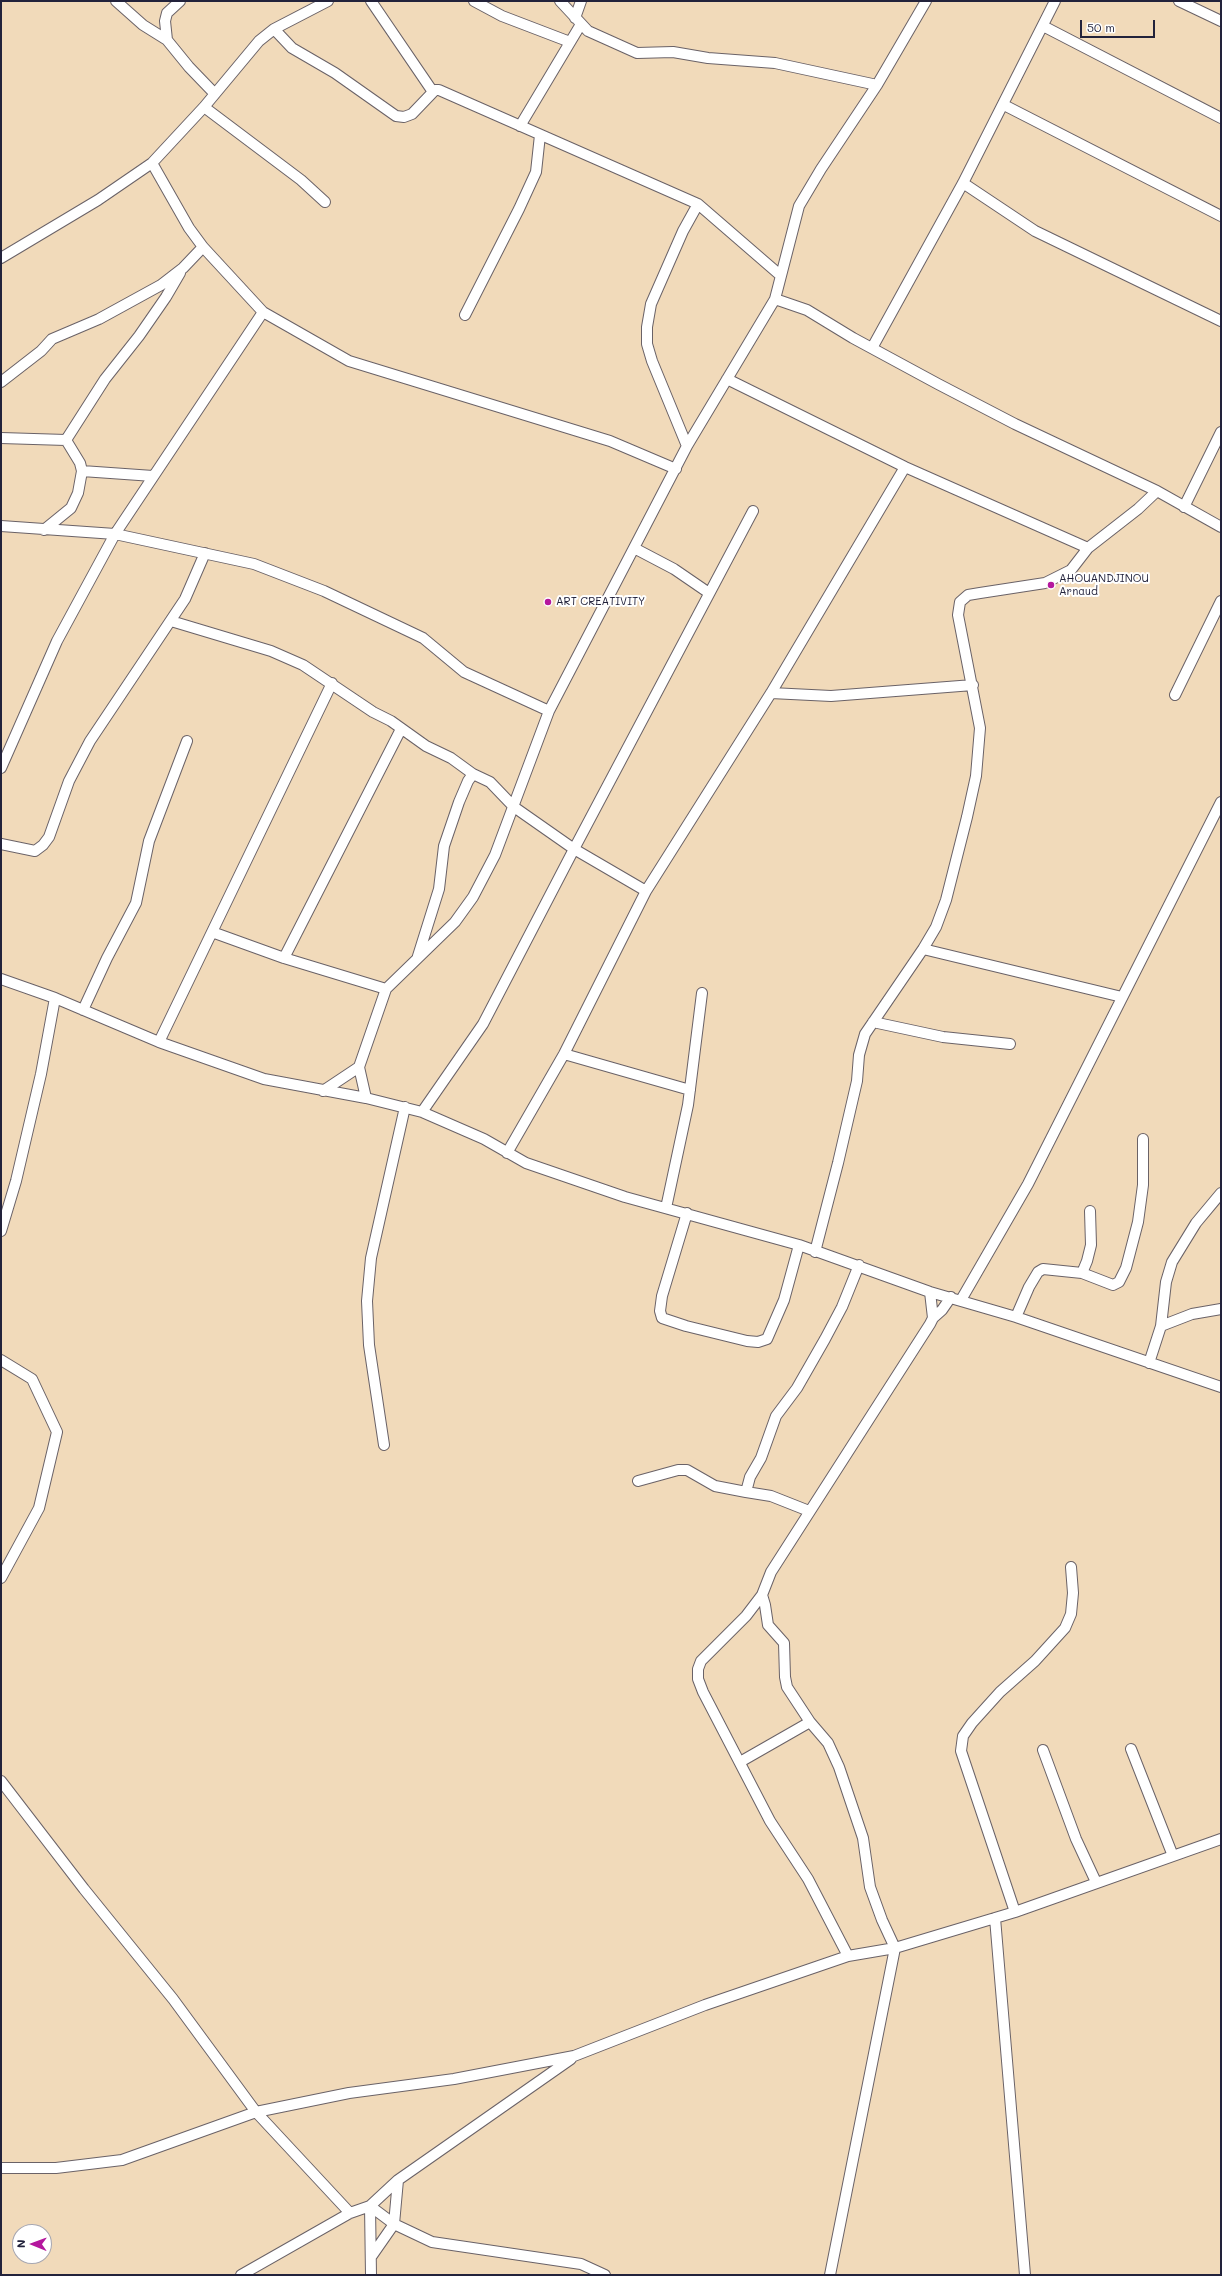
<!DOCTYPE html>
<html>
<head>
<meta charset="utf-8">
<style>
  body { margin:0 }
  #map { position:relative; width:1222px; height:2276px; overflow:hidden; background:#f1daba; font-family:Mali,sans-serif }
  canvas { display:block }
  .frame { position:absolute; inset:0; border:2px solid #22223b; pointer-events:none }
  .north { position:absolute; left:12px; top:2224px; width:40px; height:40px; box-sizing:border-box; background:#fff; border:1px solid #a7a7b1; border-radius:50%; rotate:271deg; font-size:11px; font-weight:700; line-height:16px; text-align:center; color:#22223b }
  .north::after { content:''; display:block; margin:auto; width:14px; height:18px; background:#b5179e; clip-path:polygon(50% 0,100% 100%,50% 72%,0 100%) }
  .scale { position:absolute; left:1080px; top:20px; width:75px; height:18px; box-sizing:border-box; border:2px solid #22223b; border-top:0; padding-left:5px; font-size:12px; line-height:14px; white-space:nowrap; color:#22223b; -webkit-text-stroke:3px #fff; paint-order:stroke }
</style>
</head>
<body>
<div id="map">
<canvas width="1222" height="2276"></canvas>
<div class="frame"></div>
<div class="north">N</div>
<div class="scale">50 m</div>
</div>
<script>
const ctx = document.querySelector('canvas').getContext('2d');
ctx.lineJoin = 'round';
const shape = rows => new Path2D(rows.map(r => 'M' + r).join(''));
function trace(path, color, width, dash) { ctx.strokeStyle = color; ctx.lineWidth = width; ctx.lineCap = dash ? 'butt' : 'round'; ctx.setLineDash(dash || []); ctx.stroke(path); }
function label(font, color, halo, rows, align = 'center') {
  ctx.font = font + ' Mali,sans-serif'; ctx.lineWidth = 4; ctx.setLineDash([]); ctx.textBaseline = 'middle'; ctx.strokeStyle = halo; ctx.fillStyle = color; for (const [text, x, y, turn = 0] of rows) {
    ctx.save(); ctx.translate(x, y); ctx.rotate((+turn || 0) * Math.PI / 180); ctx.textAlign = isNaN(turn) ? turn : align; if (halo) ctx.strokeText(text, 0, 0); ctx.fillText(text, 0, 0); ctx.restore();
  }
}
const minor = shape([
  [116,1,143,25,167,40,189,67,215,94],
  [371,1,433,92],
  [474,1,502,16,570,42],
  [560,1,588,31,637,53,673,52,708,58,775,63,877,85],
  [1179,1,1221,21],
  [575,18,581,1],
  [1043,26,1221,118],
  [274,29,292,48,335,73,396,116,404,117,412,114,435,90,439,90,698,204,780,275],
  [167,40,165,21,167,13,180,1],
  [1004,105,1221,216],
  [204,107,301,180,325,202],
  [520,126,581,24],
  [152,163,189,228,203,247,263,312,349,361,610,441,676,469],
  [963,183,1035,231,1221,321],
  [1,258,98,200,152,163,204,107,259,41,274,29,328,1],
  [775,299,807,310,853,338,938,384,1015,424,1157,491],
  [465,315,519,209,536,172,540,135],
  [872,348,963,183,1055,1],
  [727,379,905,467,1088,548],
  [1,382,41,351,52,339,99,319,161,285,183,268,203,247],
  [1,438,66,440],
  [66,440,105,379,139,336,166,297,180,273],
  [687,446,652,361,647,344,647,327,651,304,683,231,698,204],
  [82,471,153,476],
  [1184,507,1221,432],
  [1,526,115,534,254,564,324,591,423,638,464,672,549,711],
  [44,530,71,508,78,493,82,471,80,463,66,440],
  [634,548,674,569,709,593],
  [171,621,271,651,303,665,373,712,391,721,426,746,451,758,473,774,490,782,514,807,574,849,483,1024,422,1112],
  [771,693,831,696,973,685],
  [1175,695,1221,601],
  [1,768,57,641,115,534,263,312],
  [1,844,35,851,43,845,49,837,69,781,90,741,185,599,205,553],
  [646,891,574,849,753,511],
  [212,932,284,958,386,989],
  [923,949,1122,997],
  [418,956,439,889,444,846,459,802,468,781,473,774],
  [284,958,401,729],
  [1,979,55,998,159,1042,264,1079,366,1098,422,1112,484,1139,526,1163,625,1197,799,1245,930,1292,1016,1317,1221,1387],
  [83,1010,107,958,136,903,149,841,187,741],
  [873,1022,943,1037,1010,1044],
  [159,1042,332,683],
  [564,1054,690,1090],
  [323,1091,359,1067],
  [366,1098,359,1067,386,989,455,922,473,897,495,855,549,711,687,446,775,299,799,206,821,169,877,85,926,1],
  [507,1153,564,1054,646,891,771,693,905,467],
  [666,1208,688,1105,702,993],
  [687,1213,662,1296,660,1311,662,1318,686,1326,747,1341,758,1342,767,1339,784,1300,799,1245],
  [1,1231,16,1181,41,1074,55,998],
  [815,1252,838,1163,857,1081,859,1055,865,1034,923,949,936,927,946,900,967,817,976,776,980,728,958,615,960,602,968,595,980,593,1045,583,1071,570,1088,548,1138,509,1157,491,1221,527],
  [1082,1273,1087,1261,1091,1245,1090,1211],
  [961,1300,1028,1184,1221,802],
  [1016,1317,1029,1287,1038,1272,1043,1269,1082,1273,1113,1285,1119,1282,1126,1268,1138,1222,1143,1185,1143,1139],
  [933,1318,942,1310,951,1297],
  [1161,1326,1192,1314,1221,1309],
  [1,1360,32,1379,57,1432,39,1508,1,1578],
  [1149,1363,1161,1326,1166,1282,1172,1262,1196,1223,1221,1193],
  [384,1445,369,1345,367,1301,371,1258,405,1107],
  [638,1481,678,1470,687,1470,715,1486,746,1492],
  [809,1511,771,1496,746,1492,750,1477,761,1458,776,1416,797,1388,825,1339,842,1307,859,1265],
  [810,1722,828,1743,839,1767,863,1838,870,1887,882,1920,895,1948,830,2275],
  [1131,1749,1173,1856],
  [1043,1750,1076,1839,1096,1882],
  [740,1762,810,1722,787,1687,785,1677,784,1643,768,1625,765,1605,762,1595],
  [1,1781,84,1889,173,1999,256,2112,350,2213],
  [1015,1912,961,1751,963,1736,972,1723,1000,1692,1035,1661,1065,1628,1071,1614,1073,1593,1071,1567],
  [995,1918,1025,2275],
  [848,1956,808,1879,770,1821,703,1692,698,1679,698,1669,701,1661,746,1616,762,1595,771,1572,930,1324,933,1318,930,1292],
  [1,2168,56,2168,122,2160,256,2112,349,2093,454,2079,574,2056,705,2005,848,1956,895,1948,1015,1912,1221,1839],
  [370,2206,394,2224,432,2242,581,2264,605,2275],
  [370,2206,371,2275],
  [371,2257,394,2224,398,2180],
  [241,2275,350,2213,370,2206,398,2180,571,2059]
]);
const markers = [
  [1051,585,4,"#b5179e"],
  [548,602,4,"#b5179e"]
];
const poiNames = [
  ["AHOUANDJINOU",1059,579],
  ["Arnaud",1059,592],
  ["ART CREATIVITY",556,602]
];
trace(minor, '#6a6267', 12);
trace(minor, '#fff', 10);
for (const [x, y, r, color] of markers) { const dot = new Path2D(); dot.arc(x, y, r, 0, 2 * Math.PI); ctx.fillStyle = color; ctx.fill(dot); trace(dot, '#fff', 1.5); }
label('11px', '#22223b', '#fff', poiNames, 'left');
</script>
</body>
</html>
